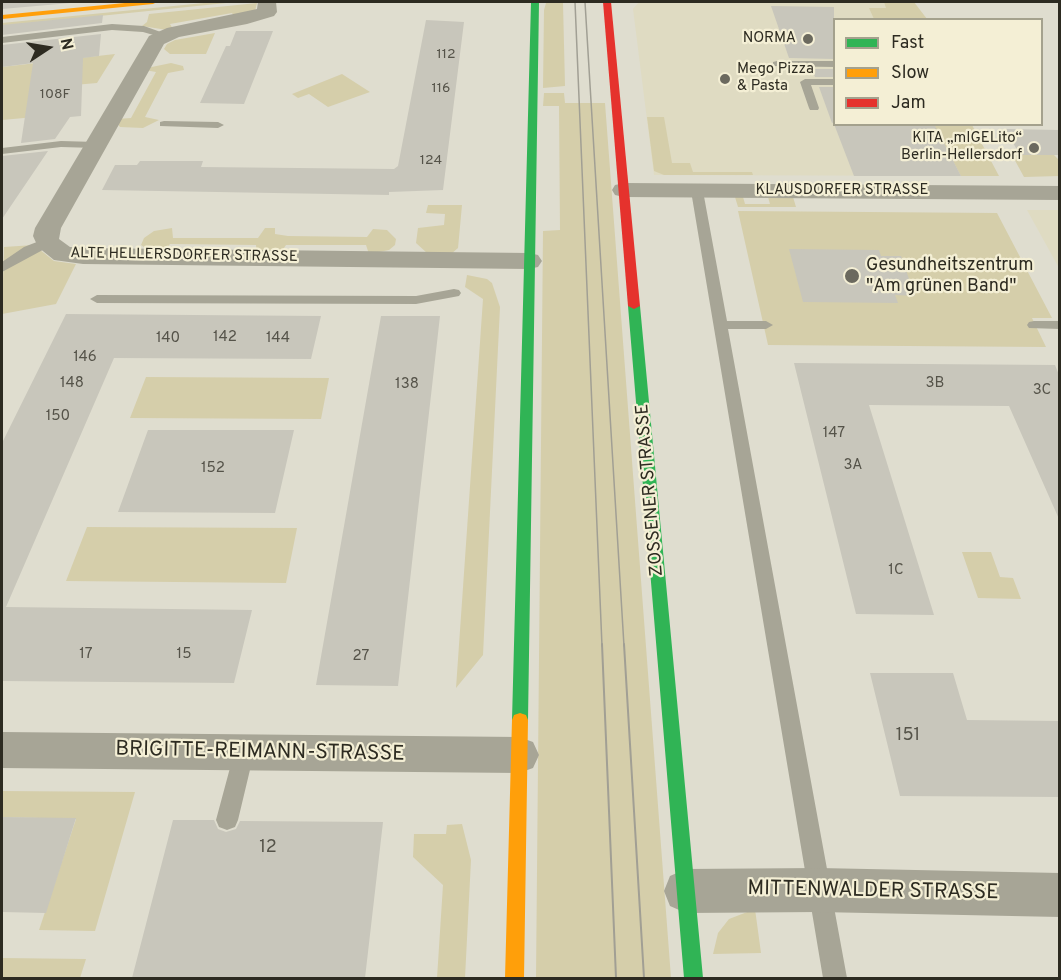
<!DOCTYPE html>
<html>
<head>
<meta charset="utf-8">
<style>
  body { margin:0 }
  #map { position:relative; width:1061px; height:980px; overflow:hidden; background:#dfddcf; font-family:Overpass,sans-serif }
  canvas { display:block }
  .frame { position:absolute; inset:0; border:3px solid #2d2b21; pointer-events:none }
  .legend { position:absolute; left:833px; top:18px; width:210px; height:108px; box-sizing:border-box; background:#f4efd5; border:2px solid #a4a18d; margin:0; padding:8px 10px; list-style:none; font-size:18px; color:#2d2b21 }
  .legend li { display:flex; align-items:center; gap:12px; height:30px }
  .legend b { width:30px; border:2px solid #a4a18d }
  .north { position:absolute; left:18px; top:18px; width:60px; height:60px; -webkit-text-stroke:4px #f4efd5; paint-order:stroke; rotate:78deg; font-size:16px; font-weight:700; line-height:24px; text-align:center; color:#2d2b21 }
  .north::after { content:''; display:block; margin:auto; width:21px; height:27px; background:#2d2b21; clip-path:polygon(50% 0,100% 100%,50% 72%,0 100%) }
</style>
</head>
<body>
<div id="map">
<canvas width="1061" height="980"></canvas>
<div class="frame"></div>
<ul class="legend">
<li><b style="height:8px;background:#30b455"></b>Fast</li>
<li><b style="height:8px;background:#ff9f0a"></b>Slow</li>
<li><b style="height:8px;background:#e5322d"></b>Jam</li>
</ul>
<div class="north">N</div>
</div>
<script>
const ctx = document.querySelector('canvas').getContext('2d');
ctx.lineJoin = 'round';
function fillPath(path, color) { ctx.fillStyle = color; ctx.fill(path, 'evenodd'); }
const shape = rows => new Path2D(rows.map(r => 'M' + r).join(''));
function trace(path, color, width, dash) { ctx.strokeStyle = color; ctx.lineWidth = width; ctx.lineCap = dash ? 'butt' : 'round'; ctx.setLineDash(dash || []); ctx.stroke(path); }
function label(font, color, halo, rows, align = 'center') {
  ctx.font = font + ' Overpass,sans-serif'; ctx.lineWidth = 4.5; ctx.setLineDash([]); ctx.textBaseline = 'middle'; ctx.strokeStyle = halo; ctx.fillStyle = color; for (const [text, x, y, turn = 0] of rows) {
    ctx.save(); ctx.translate(x, y); ctx.rotate((+turn || 0) * Math.PI / 180); ctx.textAlign = isNaN(turn) ? turn : align; if (halo) ctx.strokeText(text, 0, 0); ctx.fillText(text, 0, 0); ctx.restore();
  }
}
const built = shape([
  [639,2,901,2,911,19,834,20,834,124,995,176,654,175,633,9],
  [1027,210,1059,210,1059,268]
]);
const green = shape([
  [214,2,236,2,2,26,2,23],
  [884,2,914,2,927,19,874,19,869,8,886,8],
  [257,3,255,11,235,18,232,13,170,24,173,29,167,30,142,26,147,22,149,14],
  [546,3,563,3,565,86,543,88,544,10],
  [215,33,206,54,170,54,164,49,167,44,175,40],
  [115,54,97,83,74,85,35,117,2,120,2,67],
  [171,63,183,66,184,70,168,73,145,117,159,120,143,128,120,127,117,123,117,119,131,118,156,72,145,70,147,68],
  [342,74,370,92,328,107,309,94,298,98,292,94],
  [544,93,564,93,565,103,605,103,671,978,536,978,543,231,560,230,559,106,543,106],
  [647,117,664,117,672,163,690,163,693,172,752,172,753,175,664,175,654,171],
  [934,125,972,125,999,176,961,176],
  [1012,155,1054,155,1059,160,1059,176,1024,177],
  [735,197,743,197,745,204,770,204,768,197,793,197,796,207,738,207],
  [428,205,462,205,458,248,451,254,427,253,416,243,418,228,444,225,445,214,426,213],
  [738,211,997,213,1052,318,1032,318,1046,347,768,345],
  [172,228,173,238,258,238,265,228,275,228,275,234,288,236,367,237,373,229,387,230,396,239,395,245,389,250,369,254,366,245,286,245,280,254,257,254,256,245,170,244,163,254,150,251,141,245,144,238,154,231],
  [34,245,54,261,76,264,56,304,2,314,4,247],
  [467,275,487,279,492,283,500,307,483,655,456,688,483,299,465,287],
  [146,377,329,378,321,419,130,418],
  [87,527,297,528,286,583,66,581],
  [962,552,991,552,1000,577,1013,578,1021,599,978,598],
  [2,791,135,792,95,931,39,930,76,819,2,817],
  [462,824,471,860,465,978,437,978,443,885,413,857,414,834,446,834,447,825],
  [755,909,761,953,713,954,718,933,729,919],
  [2,958,86,959,80,978,2,978]
]);
const building = shape([
  [2,2,82,2,2,9],
  [771,6,834,7,834,59,789,58],
  [103,15,102,23,2,35,2,25],
  [426,20,464,22,443,190,389,192,389,195,102,190,115,165,137,165,140,161,203,161,201,167,394,169,398,166],
  [236,31,273,31,244,104,200,103,226,46,230,46],
  [101,34,99,56,83,58,81,116,70,117,55,139,21,143,33,63,2,67,2,45],
  [812,69,834,69,834,77,815,77],
  [819,87,834,87,834,122,832,123],
  [834,124,934,124,961,176,854,176],
  [1005,129,1059,130,1059,155,1020,155],
  [48,151,2,219,2,156],
  [789,249,879,250,881,256,901,256,915,296,895,295,898,303,803,302],
  [66,314,321,316,311,359,114,358,6,607,252,610,234,683,2,681,2,443],
  [381,316,440,316,398,686,316,685],
  [794,363,1055,365,1059,375,1059,519,1009,406,869,405,934,615,856,614],
  [148,430,294,430,275,513,118,512],
  [870,673,953,673,967,720,1059,721,1059,797,900,796],
  [2,817,76,818,46,913,2,912],
  [173,820,214,820,218,829,226,832,236,829,240,821,383,822,365,978,132,978]
]);
const lane = shape([
  [112,24,144,26,169,35,164,38,143,32,112,30,2,43,2,37,112,24],
  [777,61,834,61,834,67,773,66,773,62,777,61],
  [805,79,834,79,834,85,811,85,819,108,818,110,810,110,809,108,800,82,805,79],
  [164,121,218,122,224,125,218,128,160,126,160,122,164,121],
  [61,141,96,142,102,145,96,148,61,147,2,154,2,148,61,141],
  [697,187,703,191,727,321,766,321,773,325,766,329,728,329,847,978,823,978,691,191,697,187],
  [47,238,53,242,52,245,2,272,2,262,24,247,47,238],
  [454,289,459,290,461,293,459,296,416,304,97,303,90,299,97,295,416,296,454,289],
  [1034,321,1060,321,1060,329,1029,328,1027,325,1029,322,1034,321],
  [244,744,251,747,254,753,238,820,235,827,227,830,219,827,216,820,234,753,237,747,244,744]
]);
const street = shape([
  [258,2,276,2,277,12,274,16,247,24,179,37,164,44,61,228,59,239,70,247,83,248,529,253,538,255,542,261,538,267,529,269,83,264,54,260,38,247,33,236,35,228,149,36,167,28,257,9,258,2],
  [624,183,1060,186,1060,200,624,197,615,195,612,190,615,185,624,183],
  [2,732,519,737,533,742,539,755,533,768,519,773,2,768,2,732],
  [819,868,1060,873,1060,917,819,912,686,913,670,906,664,891,670,876,686,869,819,868]
]);
const fast = shape([
  [531,2,539,2,528,720,526,725,520,727,514,725,512,720,531,2],
  [634,303,640,306,703,978,684,978,628,306,634,303]
]);
const slow = shape([
  [135,2,157,2,153,4,2,19,2,15,135,2],
  [520,713,526,715,528,720,524,978,505,978,512,720,514,715,520,713]
]);
const jam = shape([
  [603,2,611,2,640,306,634,309,628,306,603,2]
]);
const tramFar1 = shape([
  [575,2,602,646],
  [585,2,624,646]
]);
const tram = shape([
  [602,644,616,978],
  [624,644,644,978]
]);
const markers = [
  [808,39,6,"#6b695e"],
  [725,79,6,"#6b695e"],
  [1034,148,6,"#6b695e"],
  [852,276,8,"#6b695e"]
];
const farNumbernames = [
  ["112",446,55],
  ["116",441,89],
  ["108F",55,95],
  ["124",431,161]
];
const farPoinames = [
  ["NORMA",796,39],
  ["Mego Pizza",737,70,"left"],
  ["& Pasta",737,87,"left"],
  ["KITA „mIGELito“",1022,139],
  ["Berlin-Hellersdorf",1022,156]
];
const farStreetnames = [
  ["KLAUSDORFER STRASSE",842,191],
  ["ALTE HELLERSDORFER STRASSE",184,256,1]
];
const numberNames = [
  ["142",225,338],
  ["140",168,339],
  ["144",278,339],
  ["146",85,358],
  ["148",72,384],
  ["3B",935,384],
  ["138",407,385],
  ["3C",1042,391],
  ["150",58,417],
  ["147",834,434],
  ["3A",853,466],
  ["152",213,469],
  ["1C",896,571],
  ["17",86,655],
  ["15",184,655],
  ["27",361,657]
];
const poiNames = [
  ["Gesundheitszentrum",866,266],
  ["\"Am grünen Band\"",866,287]
];
const streetNames = [
  ["ZOSSENER STRASSE",651,490,-95]
];
const nearNumbernames = [
  ["151",908,736],
  ["12",268,848]
];
const nearStreetnames = [
  ["BRIGITTE-REIMANN-STRASSE",260,753,1],
  ["MITTENWALDER STRASSE",873,892,1]
];
fillPath(built, '#dfdbc2');
fillPath(green, '#d5ceaa');
fillPath(building, '#c8c6bb');
fillPath(lane, '#a7a596');
fillPath(street, '#a7a596');
fillPath(fast, '#30b455');
fillPath(slow, '#ff9f0a');
fillPath(jam, '#e5322d');
trace(tramFar1, '#a19f94', 1.5);
trace(tram, '#a19f94', 2);
for (const [x, y, r, color] of markers) { const dot = new Path2D(); dot.arc(x, y, r, 0, 2 * Math.PI); ctx.fillStyle = color; ctx.fill(dot); trace(dot, '#f4efd5', 2); }
label('14px', '#555349', null, farNumbernames);
label('15px', '#2d2b21', '#f4efd5', farPoinames, 'right');
label('15px', '#2d2b21', '#f4efd5', farStreetnames);
label('15px', '#555349', null, numberNames);
label('18px', '#2d2b21', '#f4efd5', poiNames, 'left');
label('18px', '#2d2b21', '#f4efd5', streetNames);
label('18px', '#555349', null, nearNumbernames);
label('21px', '#2d2b21', '#f4efd5', nearStreetnames);
</script>
</body>
</html>
